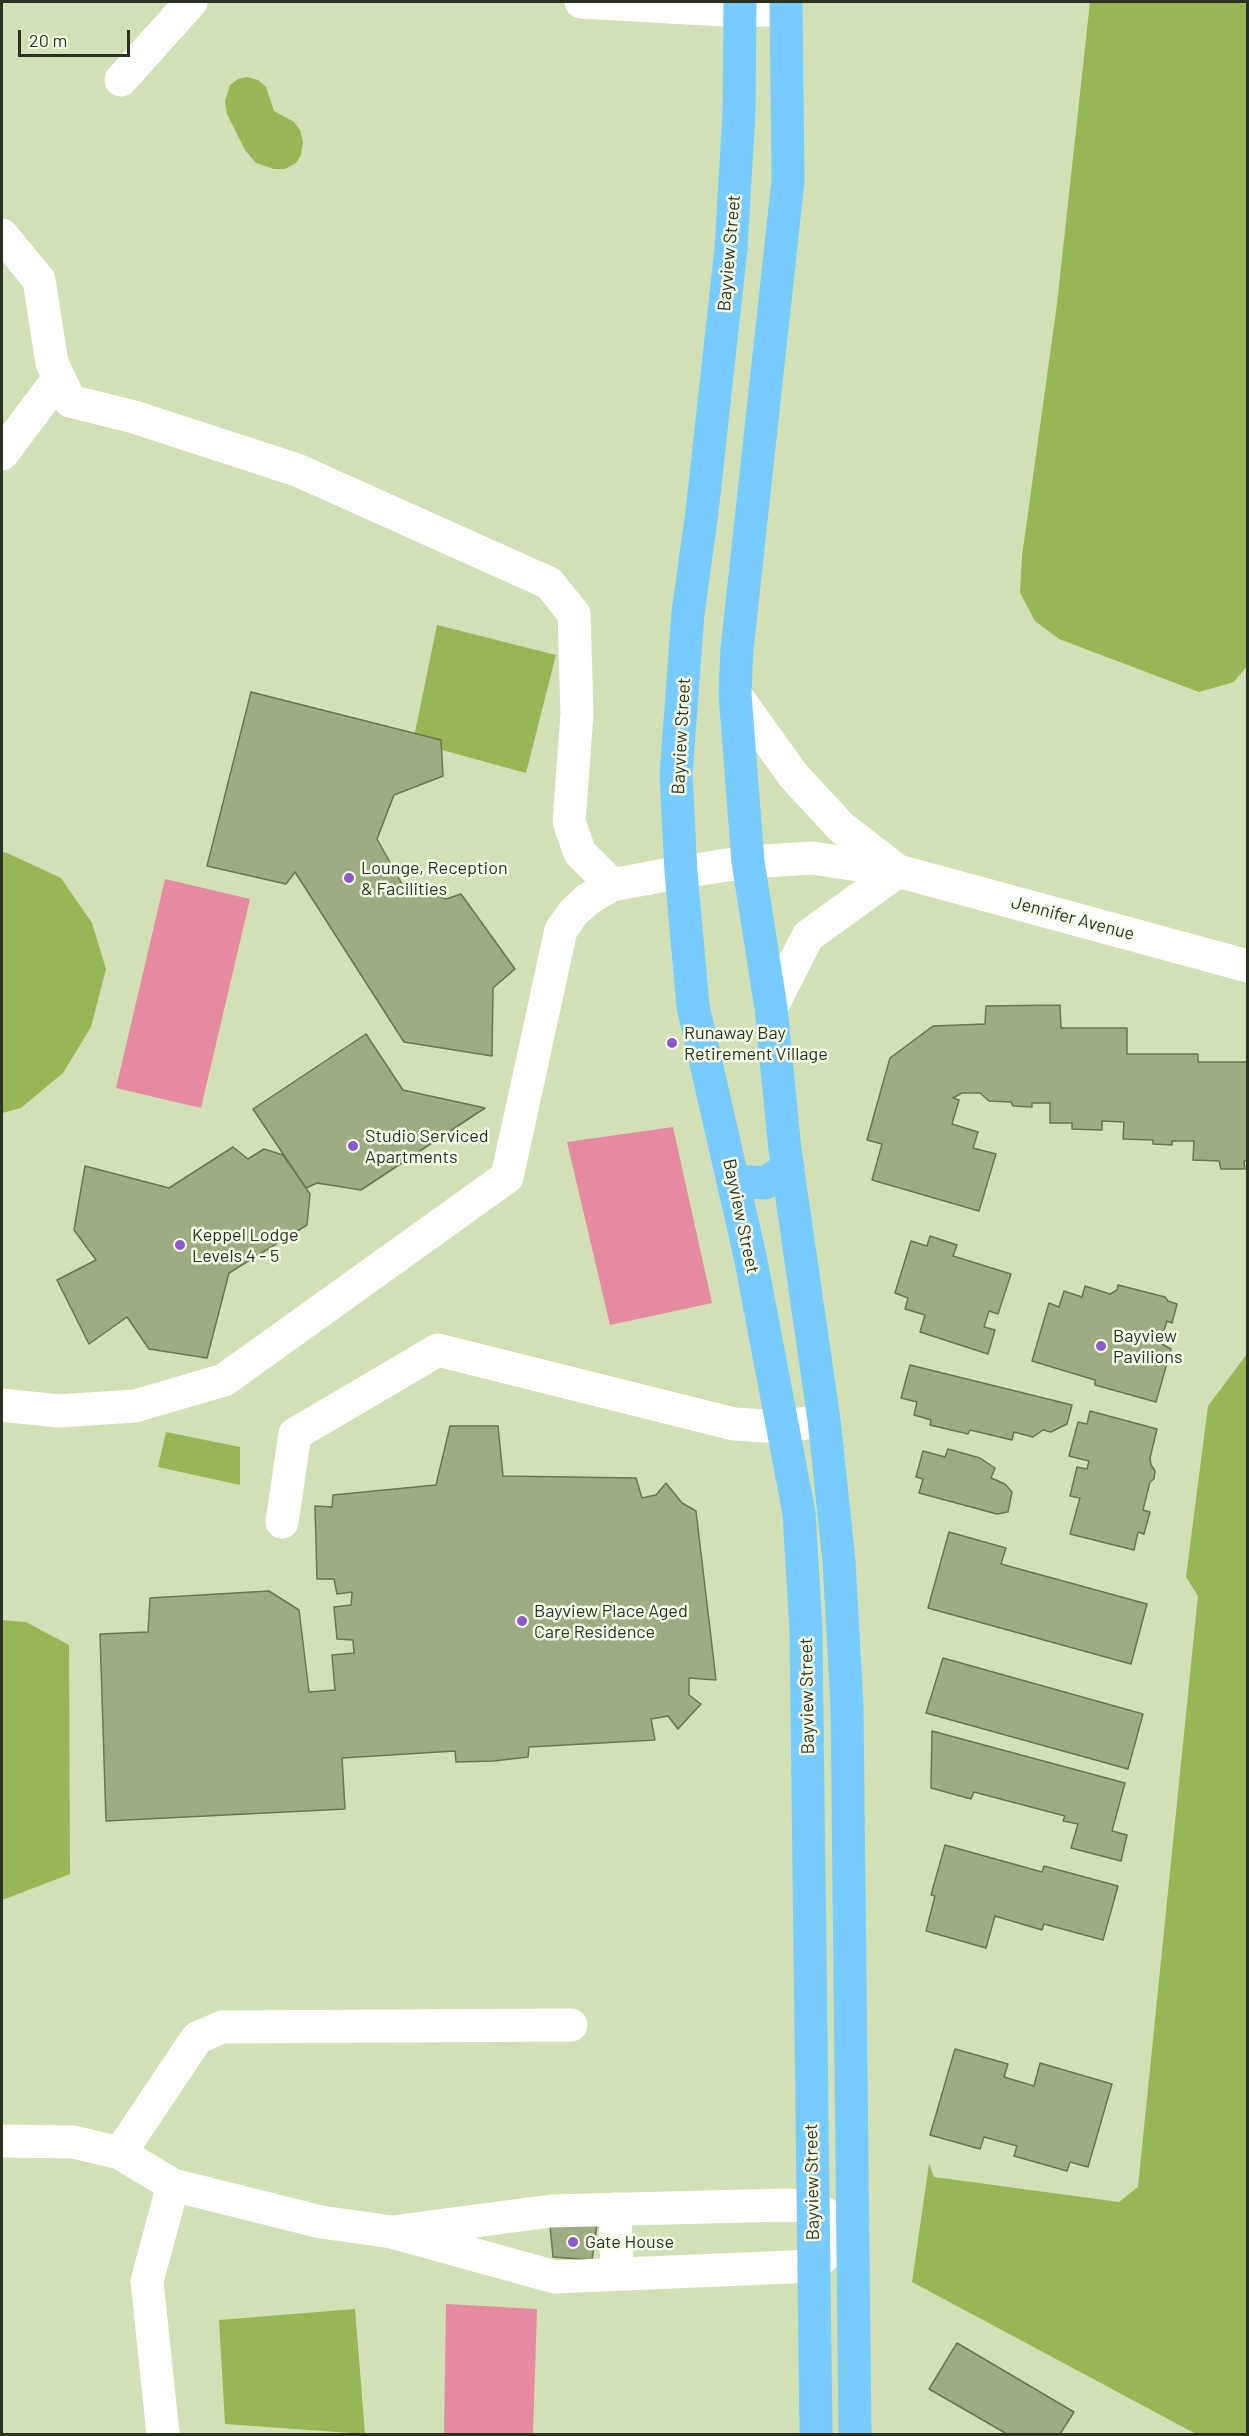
<!DOCTYPE html>
<html>
<head>
<meta charset="utf-8">
<style>
  body { margin:0 }
  #map { position:relative; width:1249px; height:2436px; overflow:hidden; background:#d1e0b5; font-family:Barlow,sans-serif }
  canvas { display:block }
  .frame { position:absolute; inset:0; border:3px solid #2b3120; pointer-events:none }
  .scale { position:absolute; left:18px; top:30px; width:112px; height:27px; box-sizing:border-box; border:3px solid #2b3120; border-top:0; padding-left:8px; font-size:18px; line-height:21px; white-space:nowrap; color:#2b3120; -webkit-text-stroke:4px #f6fee8; paint-order:stroke }
</style>
</head>
<body>
<div id="map">
<canvas width="1249" height="2436"></canvas>
<div class="frame"></div>
<div class="scale">20 m</div>
</div>
<script>
const ctx = document.querySelector('canvas').getContext('2d');
ctx.lineJoin = 'round';
function fillPath(path, color) { ctx.fillStyle = color; ctx.fill(path, 'evenodd'); }
const shape = rows => new Path2D(rows.map(r => 'M' + r).join(''));
function trace(path, color, width, dash) { ctx.strokeStyle = color; ctx.lineWidth = width; ctx.lineCap = dash ? 'butt' : 'round'; ctx.setLineDash(dash || []); ctx.stroke(path); }
function label(font, color, halo, rows, align = 'center') {
  ctx.font = font + ' Barlow,sans-serif'; ctx.lineWidth = 5; ctx.setLineDash([]); ctx.textBaseline = 'middle'; ctx.strokeStyle = halo; ctx.fillStyle = color; for (const [text, x, y, turn = 0] of rows) {
    ctx.save(); ctx.translate(x, y); ctx.rotate((+turn || 0) * Math.PI / 180); ctx.textAlign = isNaN(turn) ? turn : align; if (halo) ctx.strokeText(text, 0, 0); ctx.fillText(text, 0, 0); ctx.restore();
  }
}
const green = shape([
  [165,879,250,899,201,1108,116,1088],
  [673,1127,712,1303,610,1325,567,1142],
  [446,2304,537,2309,533,2434,444,2434]
]);
const water = shape([
  [1090,2,1247,2,1247,666,1234,682,1199,692,1059,639,1035,621,1020,593,1022,556,1057,304],
  [247,77,258,80,266,87,274,111,294,122,300,130,303,142,301,155,296,163,285,169,274,169,256,163,245,150,227,114,225,101,230,85,238,79],
  [437,625,556,655,526,773,413,742],
  [2,852,7,853,61,878,92,923,106,969,91,1027,63,1073,21,1108,2,1113],
  [1247,1354,1248,2434,1196,2434,912,2282,929,2164,934,2177,1119,2202,1138,2187,1198,1596,1186,1577,1208,1406],
  [166,1432,240,1447,240,1485,158,1467],
  [2,1620,26,1622,69,1645,70,1874,5,1899,2,1899],
  [355,2309,365,2434,225,2424,219,2320]
]);
const building = shape([
  [251,692,441,740,443,776,394,795,377,839,402,884,446,899,461,894,515,969,493,988,492,1056,404,1042,295,872,286,884,207,866,251,692],
  [1060,1005,1061,1028,1127,1028,1127,1054,1198,1054,1198,1062,1248,1062,1248,1161,1244,1161,1245,1169,1221,1169,1219,1161,1193,1160,1194,1141,1172,1141,1172,1145,1153,1144,1153,1140,1123,1139,1124,1122,1102,1121,1102,1130,1072,1129,1072,1123,1050,1123,1050,1103,1032,1103,1032,1107,1013,1106,1011,1102,989,1101,980,1093,962,1093,953,1098,959,1100,952,1124,978,1132,973,1148,996,1154,979,1211,872,1180,882,1144,867,1140,890,1058,933,1026,985,1024,986,1006,1060,1005],
  [366,1034,403,1090,485,1108,361,1190,317,1183,306,1188,253,1109,366,1034],
  [233,1147,248,1159,264,1149,283,1155,310,1194,307,1225,229,1273,207,1358,149,1349,127,1317,89,1344,57,1280,96,1260,74,1230,85,1166,169,1188,233,1147],
  [930,1236,957,1245,953,1256,1011,1274,998,1314,989,1311,984,1327,995,1330,988,1354,920,1332,925,1315,905,1309,908,1298,895,1293,911,1241,927,1246,930,1236],
  [1118,1285,1165,1297,1168,1301,1177,1304,1172,1323,1167,1321,1160,1343,1171,1349,1156,1402,1095,1385,1095,1380,1032,1361,1049,1303,1059,1307,1064,1291,1082,1297,1085,1286,1110,1294,1117,1290,1118,1285],
  [910,1365,1072,1405,1067,1424,1051,1432,1043,1430,1033,1437,1014,1432,1012,1440,970,1430,968,1434,930,1425,931,1420,914,1415,917,1402,901,1398,910,1365],
  [1090,1411,1157,1429,1150,1458,1151,1465,1155,1471,1154,1479,1150,1482,1143,1510,1150,1512,1144,1534,1138,1532,1134,1550,1070,1534,1080,1498,1070,1496,1077,1467,1087,1469,1089,1461,1069,1456,1078,1422,1087,1424,1090,1411],
  [450,1426,498,1426,503,1476,636,1478,642,1498,656,1495,666,1483,682,1503,696,1511,716,1680,689,1678,689,1695,701,1704,678,1729,668,1716,651,1719,655,1740,529,1747,528,1757,494,1761,456,1762,455,1751,342,1758,345,1809,106,1821,100,1634,148,1632,150,1598,269,1591,299,1610,309,1692,335,1690,332,1655,354,1653,353,1640,337,1639,334,1607,351,1605,352,1592,337,1594,334,1579,317,1579,315,1506,332,1507,333,1495,436,1485,450,1426],
  [948,1449,980,1458,995,1468,991,1478,1005,1484,1012,1492,1008,1512,997,1514,919,1493,923,1479,916,1477,923,1451,945,1457,948,1449],
  [949,1532,1006,1548,1001,1564,1147,1604,1131,1664,928,1608,949,1532],
  [943,1658,1143,1714,1128,1769,926,1713,943,1658],
  [932,1731,1125,1783,1112,1831,1127,1835,1121,1861,1071,1848,1078,1824,1063,1821,1065,1816,974,1792,971,1799,931,1788,932,1731],
  [945,1845,1042,1872,1044,1866,1118,1886,1103,1940,1044,1924,1042,1930,995,1916,986,1948,926,1931,935,1896,931,1895,945,1845],
  [955,2049,1008,2064,1004,2077,1034,2086,1040,2063,1112,2084,1088,2167,1070,2162,1067,2171,1014,2156,1017,2146,984,2137,980,2149,930,2135,955,2049],
  [597,2225,592,2260,553,2257,550,2226,597,2225],
  [957,2343,1074,2412,1060,2434,1007,2434,929,2389,957,2343]
]);
const minor = shape([
  [581,2,740,11,786,9],
  [121,80,191,2],
  [2,235,39,280,52,363,70,401,134,417,297,470,549,583,574,614,577,714,569,822,580,853,612,885],
  [2,454,59,378],
  [735,694,793,775,841,827,898,871,808,936,771,1008],
  [2,1405,58,1411,135,1406,224,1380,507,1177,561,930,573,913,588,899,612,885,681,872,748,862,812,858,898,871,1248,966],
  [282,1522,295,1434,438,1350,734,1424,782,1427,824,1420],
  [2,2141,73,2142,120,2153,173,2185,321,2222,392,2232,555,2277,813,2266,853,2230,812,2206,785,2205,551,2211,392,2232],
  [120,2153,197,2038,222,2027,571,2025],
  [615,2209,617,2274],
  [163,2434,147,2281,173,2185]
]);
const major = shape([
  [740,2,739,113,731,248,702,512,688,613,676,775,681,872,693,1006,750,1256,799,1513,806,1631,816,2434],
  [786,2,788,181,737,649,735,694,748,862,771,1008,785,1150,824,1420,839,1561,847,1706,855,2434],
  [734,1181,765,1183,788,1168]
]);
const markers = [
  [349,878,6,"#9056ce"],
  [672,1043,6,"#9056ce"],
  [353,1146,6,"#9056ce"],
  [180,1245,6,"#9056ce"],
  [1101,1346,6,"#9056ce"],
  [522,1621,6,"#9056ce"],
  [573,2242,6,"#9056ce"]
];
const streetNames = [
  ["Bayview Street",729,253,-85],
  ["Bayview Street",681,736,-87],
  ["Jennifer Avenue",1073,918,15],
  ["Bayview Street",741,1216,78],
  ["Bayview Street",807,1696,-91],
  ["Bayview Street",812,2182,-91]
];
const poiNames = [
  ["Lounge, Reception",361,868],
  ["& Facilities",361,889],
  ["Runaway Bay",684,1033],
  ["Retirement Village",684,1054],
  ["Studio Serviced",365,1136],
  ["Apartments",365,1157],
  ["Keppel Lodge",192,1235],
  ["Levels 4 - 5",192,1256],
  ["Bayview",1113,1336],
  ["Pavilions",1113,1357],
  ["Bayview Place Aged",534,1611],
  ["Care Residence",534,1632],
  ["Gate House",585,2242]
];
fillPath(green, '#e68aa2');
fillPath(water, '#99b656');
fillPath(building, '#9eac82');
trace(building, '#69764e', 1.5);
trace(minor, '#fff', 33);
trace(major, '#78cbff', 33);
for (const [x, y, r, color] of markers) { const dot = new Path2D(); dot.arc(x, y, r, 0, 2 * Math.PI); ctx.fillStyle = color; ctx.fill(dot); trace(dot, '#f6fee8', 2); }
label('18px', '#2b3120', '#f6fee8', streetNames);
label('18px', '#2b3120', '#f6fee8', poiNames, 'left');
</script>
</body>
</html>
